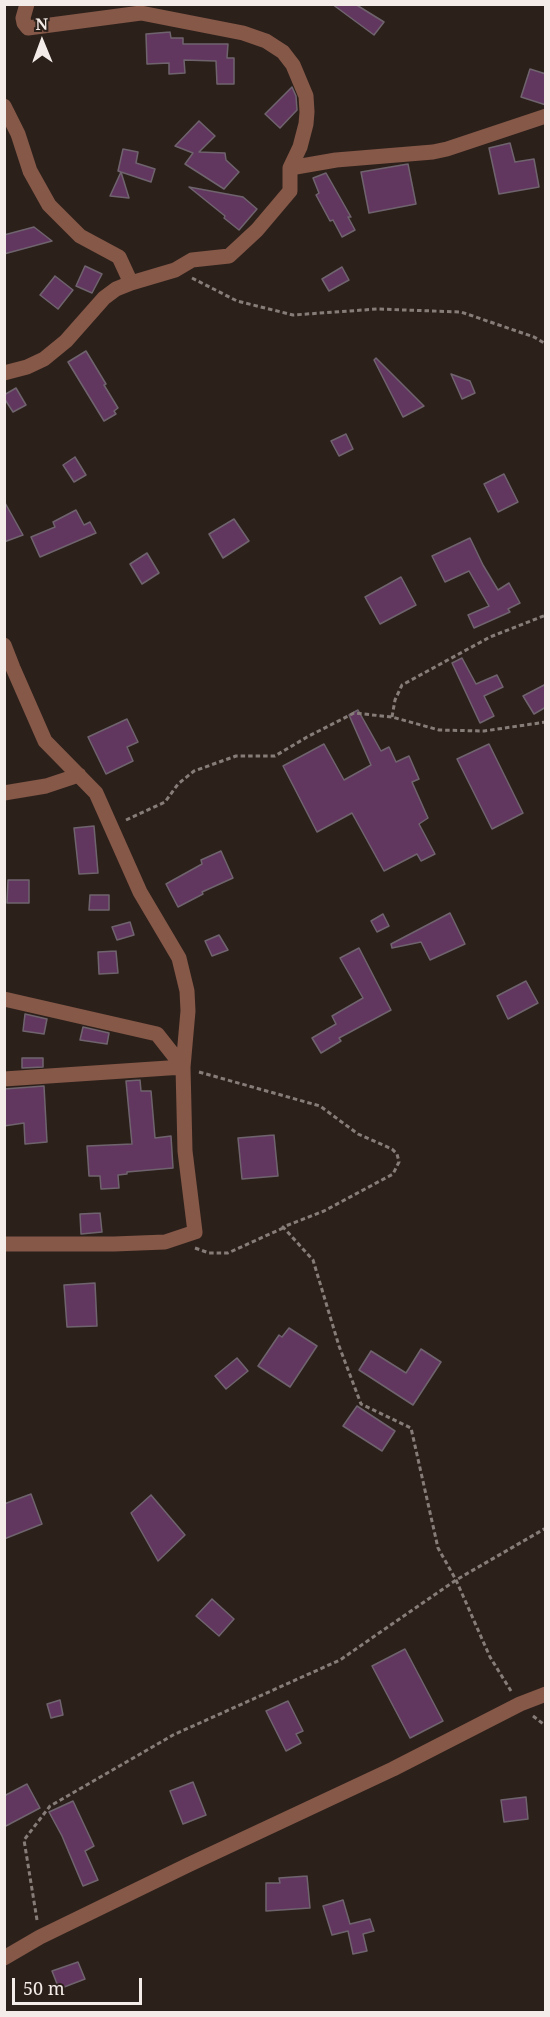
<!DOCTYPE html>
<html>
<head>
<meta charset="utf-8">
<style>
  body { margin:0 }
  #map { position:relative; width:550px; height:2017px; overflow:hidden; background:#2c201b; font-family:"Noto Serif",serif }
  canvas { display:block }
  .frame { position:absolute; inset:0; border:6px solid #f4ece8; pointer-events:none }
  .north { position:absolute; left:12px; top:12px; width:60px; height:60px; -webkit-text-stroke:4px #2c201b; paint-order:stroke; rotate:359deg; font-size:16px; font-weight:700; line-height:24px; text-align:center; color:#f4ece8 }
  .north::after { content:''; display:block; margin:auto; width:21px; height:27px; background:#f4ece8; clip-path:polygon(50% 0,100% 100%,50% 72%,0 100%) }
  .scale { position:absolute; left:12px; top:1978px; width:130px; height:27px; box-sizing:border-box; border:3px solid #f4ece8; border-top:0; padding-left:8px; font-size:18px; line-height:21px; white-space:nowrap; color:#f4ece8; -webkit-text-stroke:4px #2c201b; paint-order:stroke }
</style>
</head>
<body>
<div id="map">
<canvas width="550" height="2017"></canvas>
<div class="frame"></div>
<div class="north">N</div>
<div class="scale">50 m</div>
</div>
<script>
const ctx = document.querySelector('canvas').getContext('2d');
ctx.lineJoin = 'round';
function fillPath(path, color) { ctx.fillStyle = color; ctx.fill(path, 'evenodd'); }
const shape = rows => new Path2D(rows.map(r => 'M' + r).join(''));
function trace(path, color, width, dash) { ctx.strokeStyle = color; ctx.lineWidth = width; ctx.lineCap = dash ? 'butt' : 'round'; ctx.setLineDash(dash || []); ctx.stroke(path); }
const building = shape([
  [332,4,355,4,384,22,374,35,332,4],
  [170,32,171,38,183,38,183,44,228,44,227,58,234,58,234,84,217,84,216,61,184,60,185,73,169,74,169,63,147,64,146,34,170,32],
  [530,69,546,74,546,105,521,97,530,69],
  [292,87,296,96,297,110,280,128,265,114,292,87],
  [199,121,215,136,199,152,225,153,226,160,239,172,224,189,185,164,193,153,175,146,199,121],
  [510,143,515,162,534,159,539,187,499,194,489,148,510,143],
  [123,149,138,152,136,163,155,169,151,182,121,172,129,198,110,196,121,172,118,171,123,149],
  [408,164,416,204,369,213,361,172,408,164],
  [326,173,351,217,348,217,355,230,342,237,333,220,330,221,316,195,319,193,313,178,326,173],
  [189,187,243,197,257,209,239,230,224,218,225,216,189,187],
  [34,227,52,241,4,254,4,235,34,227],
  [85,266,102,274,92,293,76,286,85,266],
  [342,267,349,280,329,291,322,279,342,267],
  [55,276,73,290,58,309,40,295,55,276],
  [86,351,106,384,104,385,118,408,114,411,116,414,104,421,68,362,86,351],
  [376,358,424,406,403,417,374,360,376,358],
  [451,374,470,381,475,393,462,399,451,374],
  [16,388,26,405,13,412,4,398,4,395,16,388],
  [346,434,353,449,339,456,331,441,346,434],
  [75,457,86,475,74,482,63,465,75,457],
  [504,474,518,502,498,512,484,484,504,474],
  [4,501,23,535,4,542,4,501],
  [76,510,84,525,90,522,96,533,40,557,31,537,55,527,53,522,76,510],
  [234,519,249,541,223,558,209,534,234,519],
  [470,538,483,565,498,590,509,583,520,603,508,609,510,612,474,628,468,615,489,606,469,571,445,582,432,556,470,538],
  [147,553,159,573,142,584,130,564,147,553],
  [401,577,416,605,380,624,365,597,401,577],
  [462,658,476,684,497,675,503,687,484,696,494,716,480,723,452,663,462,658],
  [546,684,546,707,534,714,523,696,546,684],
  [358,710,381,751,389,747,396,762,409,756,419,779,412,782,428,818,419,824,435,854,421,861,417,854,384,871,352,813,317,832,283,766,324,744,344,780,371,765,349,715,358,710],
  [127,719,138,742,127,747,133,761,106,774,88,737,127,719],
  [489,744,523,813,492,829,457,759,489,744],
  [94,826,98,873,79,874,74,828,94,826],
  [221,851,233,878,202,892,203,894,178,907,166,884,202,864,201,860,221,851],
  [8,880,29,880,29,903,7,903,8,880],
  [90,895,109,895,109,910,89,910,90,895],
  [450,913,465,944,430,960,421,942,392,948,391,944,450,913],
  [383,914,389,926,377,932,371,921,383,914],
  [130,922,134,935,117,940,112,927,130,922],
  [219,935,228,950,212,956,205,941,219,935],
  [359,948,391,1010,339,1038,341,1041,321,1053,312,1038,336,1024,332,1016,363,998,340,958,359,948],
  [116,951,118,973,99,974,98,952,116,951],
  [526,981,538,1003,508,1019,497,996,526,981],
  [25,1014,47,1019,44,1034,23,1031,25,1014],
  [83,1027,109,1033,107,1044,80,1040,83,1027],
  [22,1058,43,1058,43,1067,22,1068,22,1058],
  [140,1080,141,1091,151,1091,155,1138,171,1136,173,1168,127,1172,127,1174,118,1175,119,1188,101,1189,100,1176,89,1176,87,1146,132,1144,126,1081,140,1080],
  [44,1086,47,1142,25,1144,24,1123,4,1126,4,1089,44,1086],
  [274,1135,278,1176,242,1179,238,1138,274,1135],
  [100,1213,102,1232,81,1234,80,1214,100,1213],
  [95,1283,97,1326,67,1327,64,1285,95,1283],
  [289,1328,317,1346,290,1387,258,1366,279,1335,282,1337,289,1328],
  [421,1349,441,1362,413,1405,359,1370,371,1351,406,1373,421,1349],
  [237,1358,248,1371,226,1389,215,1376,237,1358],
  [357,1406,395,1431,382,1451,343,1426,357,1406],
  [31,1494,42,1524,4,1539,4,1504,31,1494],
  [151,1495,185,1535,158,1561,131,1513,151,1495],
  [212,1599,234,1619,219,1636,196,1616,212,1599],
  [405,1649,443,1721,410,1738,372,1666,405,1649],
  [60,1700,63,1715,51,1718,47,1704,60,1700],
  [288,1701,303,1731,296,1734,301,1743,286,1751,266,1711,288,1701],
  [193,1782,206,1815,183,1824,170,1791,193,1782],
  [27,1784,40,1808,4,1827,4,1796,27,1784],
  [526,1797,528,1819,504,1822,501,1800,526,1797],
  [73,1801,94,1846,85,1851,98,1880,83,1886,62,1836,49,1812,73,1801],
  [307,1876,310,1908,266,1911,266,1883,280,1883,279,1878,307,1876],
  [343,1900,350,1924,370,1919,374,1931,363,1934,367,1951,353,1954,348,1931,332,1935,323,1906,343,1900],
  [78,1962,85,1979,59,1989,52,1971,78,1962]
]);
const path = shape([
  [192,278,237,301,293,315,377,309,461,312,534,337,546,344],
  [392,717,395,700,402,685,490,637,546,615],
  [126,820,165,802,178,784,194,771,236,756,275,756,307,737,354,713,392,717,439,730,484,731,546,722],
  [199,1072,320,1106,358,1134,392,1149,397,1154,399,1162,393,1174,324,1211,283,1227,313,1260,339,1346,361,1404,411,1428,438,1548,456,1580,490,1657,511,1691],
  [195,1248,209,1253,228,1253,283,1228],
  [533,1716,546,1726],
  [37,1920,24,1840,50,1806,173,1735,340,1660,456,1580,546,1528]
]);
const minor = shape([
  [4,106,18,134,30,171,49,205,80,236,119,257,131,283],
  [290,168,336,160,433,152,447,149,546,116],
  [4,373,27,367,44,359,66,341,104,298,116,289,131,283,175,270,192,260,229,256,257,230,290,191,290,168,300,147,306,124,307,112,306,96,293,65,283,52,266,41,243,33,141,13,28,28,24,23,23,18,27,4],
  [4,645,13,668,45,741,96,793,140,892,179,958,187,991,188,1011,183,1067,185,1151,195,1232,165,1242,114,1244,4,1244],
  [4,793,46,786,79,775],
  [4,999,157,1034,183,1067],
  [4,1079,183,1067],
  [4,1958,40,1937,188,1865,393,1769,520,1704,546,1694]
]);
fillPath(building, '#62375f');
trace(building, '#6f646e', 1.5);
trace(path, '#877d78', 3, [4.5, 3]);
trace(minor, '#855848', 15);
</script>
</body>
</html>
